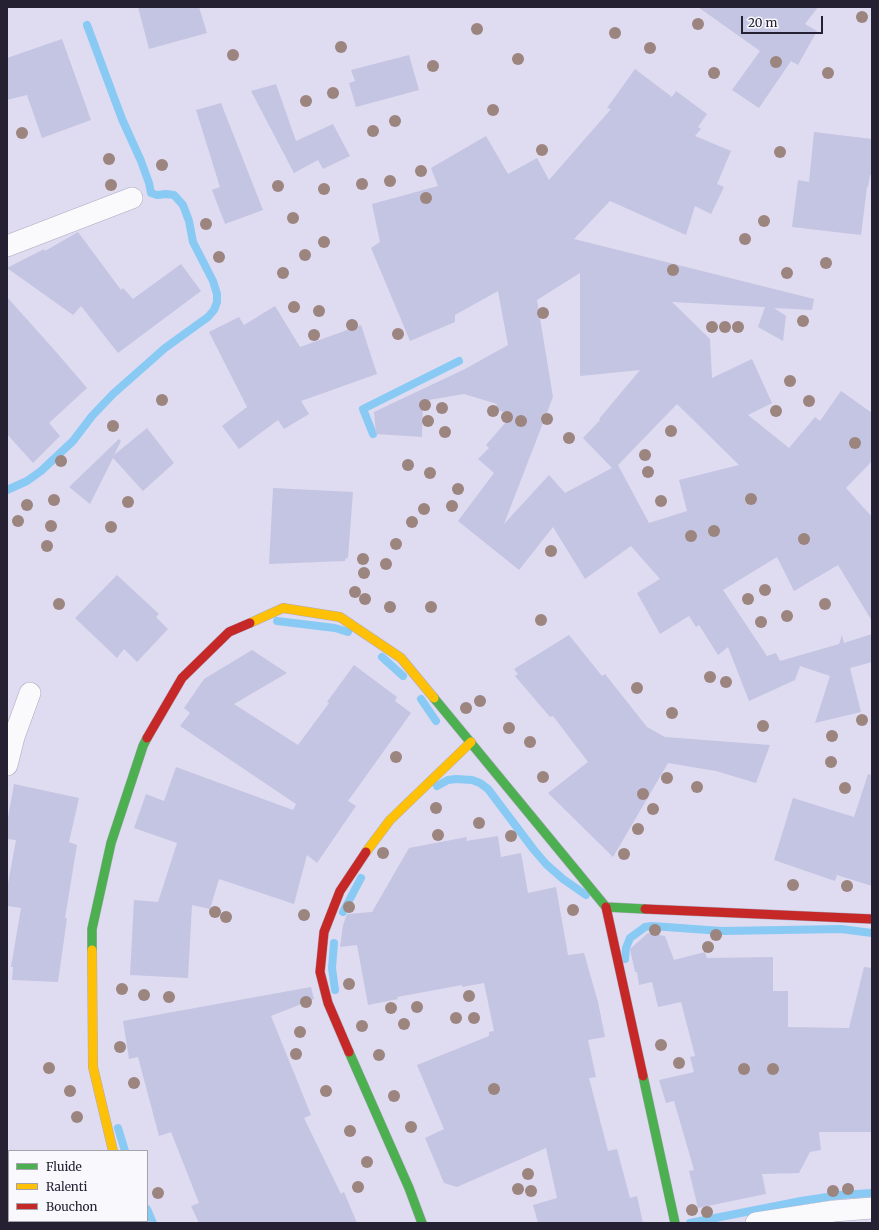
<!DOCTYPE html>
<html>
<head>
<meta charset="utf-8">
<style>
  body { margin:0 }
  #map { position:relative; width:879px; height:1230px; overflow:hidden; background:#dfdbf1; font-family:Merriweather,serif }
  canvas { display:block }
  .frame { position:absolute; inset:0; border:8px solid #252133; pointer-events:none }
  .legend { position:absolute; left:8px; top:1150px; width:140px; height:72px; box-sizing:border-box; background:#f9f8fd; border:1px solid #a4a2ac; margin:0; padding:5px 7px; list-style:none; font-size:12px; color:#252133 }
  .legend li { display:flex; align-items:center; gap:8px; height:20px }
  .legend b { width:20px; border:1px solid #a4a2ac }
  .scale { position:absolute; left:741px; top:16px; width:82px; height:18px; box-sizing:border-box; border:2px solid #252133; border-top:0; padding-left:5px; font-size:12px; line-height:14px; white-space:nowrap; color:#252133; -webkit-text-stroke:3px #f9f8fd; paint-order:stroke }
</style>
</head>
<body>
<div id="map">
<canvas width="879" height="1230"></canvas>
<div class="frame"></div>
<ul class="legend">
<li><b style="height:5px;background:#4caf50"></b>Fluide</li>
<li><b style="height:5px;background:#ffc107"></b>Ralenti</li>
<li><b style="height:5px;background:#c62828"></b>Bouchon</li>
</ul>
<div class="scale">20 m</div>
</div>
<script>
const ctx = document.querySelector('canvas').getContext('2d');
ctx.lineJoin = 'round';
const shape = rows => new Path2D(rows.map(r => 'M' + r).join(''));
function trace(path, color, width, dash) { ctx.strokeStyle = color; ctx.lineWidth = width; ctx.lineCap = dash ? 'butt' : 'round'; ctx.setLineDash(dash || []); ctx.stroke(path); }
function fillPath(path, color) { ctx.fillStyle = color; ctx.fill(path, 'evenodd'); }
const stream = shape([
  [373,434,363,409,459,361],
  [7,490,27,481,41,471,73,441,92,416,113,394,165,348,208,317,214,310,217,302,217,294,213,281,193,242,189,221,183,205,174,195,166,194,157,195,151,193,149,183,141,161,122,119,87,25],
  [277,621,335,628,348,632],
  [382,657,403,676],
  [421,699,436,721],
  [437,786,448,780,456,779,472,780,480,783,488,789,534,850,546,864,563,879,586,895],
  [343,912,361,878],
  [334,943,332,968,335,990],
  [625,959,626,948,630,938,645,927,652,926,722,931,841,929,872,933],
  [118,1128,125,1151],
  [147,1209,153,1223],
  [690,1223,801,1201,840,1195,872,1193]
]);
const building = shape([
  [138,7,199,7,207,33,149,49],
  [698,7,818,7,805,24,817,31,798,65,791,61,759,108,732,90,760,51],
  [62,39,91,120,42,138,27,95,7,100,7,58],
  [409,55,419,90,356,107,349,83,355,81,351,70],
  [635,69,672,97,676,91,707,114,698,127,701,129,695,136,731,151,717,184,724,187,711,214,695,206,686,235,610,201,574,239,814,299,812,310,774,308,786,316,783,341,758,327,765,307,672,302,710,339,712,378,752,359,772,403,748,415,789,448,815,417,820,421,841,391,872,413,872,461,846,488,872,517,872,621,838,565,794,591,777,557,723,590,767,656,776,653,780,661,839,644,842,635,844,643,872,634,872,662,850,668,861,712,815,723,830,676,800,666,795,680,749,701,728,647,718,655,699,625,696,627,689,616,660,634,637,593,660,579,631,546,585,579,553,527,519,570,458,521,494,473,478,459,489,448,486,445,512,415,495,409,497,404,464,394,423,401,422,437,376,434,374,412,465,369,508,345,498,291,455,315,455,322,410,341,371,248,380,242,372,204,438,186,431,168,486,136,508,174,537,158,549,180,611,109,607,108],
  [580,273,580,376,640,370,599,419,600,420,583,438,612,468,565,493,549,475,504,524,553,397,537,300],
  [677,404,739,465,679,480,687,511,649,523,618,465],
  [276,84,296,141,333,124,350,156,323,169,318,160,294,173,251,91],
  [221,103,263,210,225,224,212,190,220,187,196,110],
  [814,132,872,139,872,176,870,175,868,187,867,187,861,235,792,227,798,180,809,182],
  [78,232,121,290,123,288,133,299,181,264,201,291,118,353,81,306,73,315,7,268,44,249,45,251],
  [7,297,57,353,87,388,49,423,60,436,33,463,7,434],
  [275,306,300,347,361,325,377,374,301,401,309,414,284,429,278,420,239,449,222,426,247,407,209,332,239,317,244,325],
  [147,428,174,463,143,491,113,458,90,504,69,487,119,439,121,441,114,455],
  [273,488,353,492,348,558,346,558,345,561,269,564],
  [117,575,159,614,156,617,168,629,137,662,124,649,117,658,75,618],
  [569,635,602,676,605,674,647,727,665,737,770,745,756,783,716,771,668,763,613,857,548,793,588,762,553,716,550,717,515,676,518,674,514,669],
  [252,650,287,673,234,704,298,745,329,703,327,702,354,665,397,697,395,701,411,713,348,801,356,806,317,863,307,855,294,904,219,879,210,909,192,905,188,978,130,975,134,900,158,902,177,843,134,828,146,794,164,801,176,767,293,810,296,804,180,726,190,713,184,708,204,679],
  [868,774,872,775,872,886,837,875,835,881,774,860,793,798,854,817],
  [14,784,79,798,69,842,77,845,65,918,67,918,58,982,12,980,13,967,11,967,21,908,7,906,7,889,16,840,7,839,7,823],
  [498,836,501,857,521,853,528,893,556,887,568,955,584,953,598,1002,605,1037,588,1040,596,1077,589,1078,608,1151,617,1149,630,1198,637,1196,643,1223,538,1223,533,1205,557,1198,546,1148,457,1187,444,1183,425,1138,444,1129,417,1065,489,1036,489,1032,494,1031,484,983,462,987,462,985,397,997,398,999,368,1005,357,945,340,947,343,925,347,914,372,912,409,848,467,837,466,841],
  [648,933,665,936,674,960,705,952,707,958,773,957,773,991,788,991,788,1027,849,1028,864,967,872,968,872,1132,819,1132,821,1150,810,1152,799,1173,762,1174,766,1194,698,1208,689,1171,694,1170,674,1101,666,1103,659,1080,694,1072,690,1057,695,1056,681,1002,658,1007,652,982,639,985,637,972,635,972,630,949],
  [311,987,314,999,271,1016,311,1115,304,1118,341,1194,344,1192,357,1223,199,1223,191,1206,199,1203,171,1132,159,1136,138,1057,129,1059,123,1021]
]);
const street = shape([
  [7,246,132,198],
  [7,765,14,737,30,693],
  [137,1221,138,1223],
  [756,1223,834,1211,872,1208]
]);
const fast = shape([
  [434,698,606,907,645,909],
  [92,950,92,929,111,843,143,746,147,738],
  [349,1052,409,1188,422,1223],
  [643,1076,675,1223]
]);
const slow = shape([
  [250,623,283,608,340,617,401,658,434,698],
  [366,852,390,820,471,742],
  [92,950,93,1067,113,1151]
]);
const jam = shape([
  [147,738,182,678,229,632,250,623],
  [606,907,643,1076],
  [645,909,872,919],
  [349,1052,328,1003,320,972,324,932,340,891,366,852]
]);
const trees = [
  [862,17],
  [698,24],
  [477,29],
  [615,33],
  [341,47],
  [650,48],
  [233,55],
  [518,59],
  [776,62],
  [433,66],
  [714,73],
  [828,73],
  [333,93],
  [306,101],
  [493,110],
  [395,121],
  [373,131],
  [22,133],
  [542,150],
  [780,152],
  [109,159],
  [162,165],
  [421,171],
  [390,181],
  [362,184],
  [111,185],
  [278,186],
  [324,189],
  [426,198],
  [293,218],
  [764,221],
  [206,224],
  [745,239],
  [324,242],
  [305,255],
  [219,257],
  [826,263],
  [673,270],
  [283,273],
  [787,273],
  [294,307],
  [319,311],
  [543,313],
  [803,321],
  [352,325],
  [712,327],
  [725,327],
  [738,327],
  [398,334],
  [314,335],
  [790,381],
  [162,400],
  [809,401],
  [425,405],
  [442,408],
  [493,411],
  [776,411],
  [507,417],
  [547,419],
  [428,421],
  [521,421],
  [113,426],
  [671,431],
  [445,432],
  [569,438],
  [855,443],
  [645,455],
  [61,461],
  [408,465],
  [648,472],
  [430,473],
  [458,489],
  [751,499],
  [54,500],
  [661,501],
  [128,502],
  [27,505],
  [452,506],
  [424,509],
  [18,521],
  [412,522],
  [51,526],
  [111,527],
  [714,531],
  [691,536],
  [804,539],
  [396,544],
  [47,546],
  [551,551],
  [363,559],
  [386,564],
  [364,573],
  [765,590],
  [355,592],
  [365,599],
  [748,599],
  [59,604],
  [825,604],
  [390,607],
  [431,607],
  [787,616],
  [541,620],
  [761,622],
  [710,677],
  [726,682],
  [637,688],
  [480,701],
  [466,708],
  [672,713],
  [862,720],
  [763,726],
  [509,728],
  [832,736],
  [530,742],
  [396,757],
  [831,762],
  [543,777],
  [667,778],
  [697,787],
  [845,788],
  [643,794],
  [436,808],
  [653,809],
  [479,823],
  [638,829],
  [438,835],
  [511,836],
  [383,853],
  [624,854],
  [793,885],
  [847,886],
  [349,907],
  [573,910],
  [215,912],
  [304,915],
  [226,917],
  [655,930],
  [716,935],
  [708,947],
  [349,984],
  [122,989],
  [144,995],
  [469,996],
  [169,997],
  [306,1002],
  [417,1007],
  [391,1008],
  [456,1018],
  [474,1018],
  [404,1024],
  [362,1026],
  [300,1032],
  [661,1045],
  [120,1047],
  [296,1054],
  [379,1055],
  [679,1063],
  [49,1068],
  [744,1069],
  [773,1069],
  [134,1083],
  [494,1089],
  [70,1091],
  [326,1091],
  [394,1096],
  [77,1117],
  [411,1127],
  [350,1131],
  [367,1162],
  [528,1174],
  [358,1187],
  [518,1189],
  [848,1189],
  [531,1191],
  [833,1191],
  [158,1193],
  [692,1210],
  [707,1212]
];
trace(stream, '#88caf4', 8);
fillPath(building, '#c4c5e2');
trace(street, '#adaabc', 22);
trace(fast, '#adaabc', 10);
trace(slow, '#adaabc', 10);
trace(jam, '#adaabc', 10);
trace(street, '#fafafd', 21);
trace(fast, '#4caf50', 9);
trace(slow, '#ffc107', 9);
trace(jam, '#c62828', 9);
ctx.fillStyle = '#9c847f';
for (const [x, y] of trees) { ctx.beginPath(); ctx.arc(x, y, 6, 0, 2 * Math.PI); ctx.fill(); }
</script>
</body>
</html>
